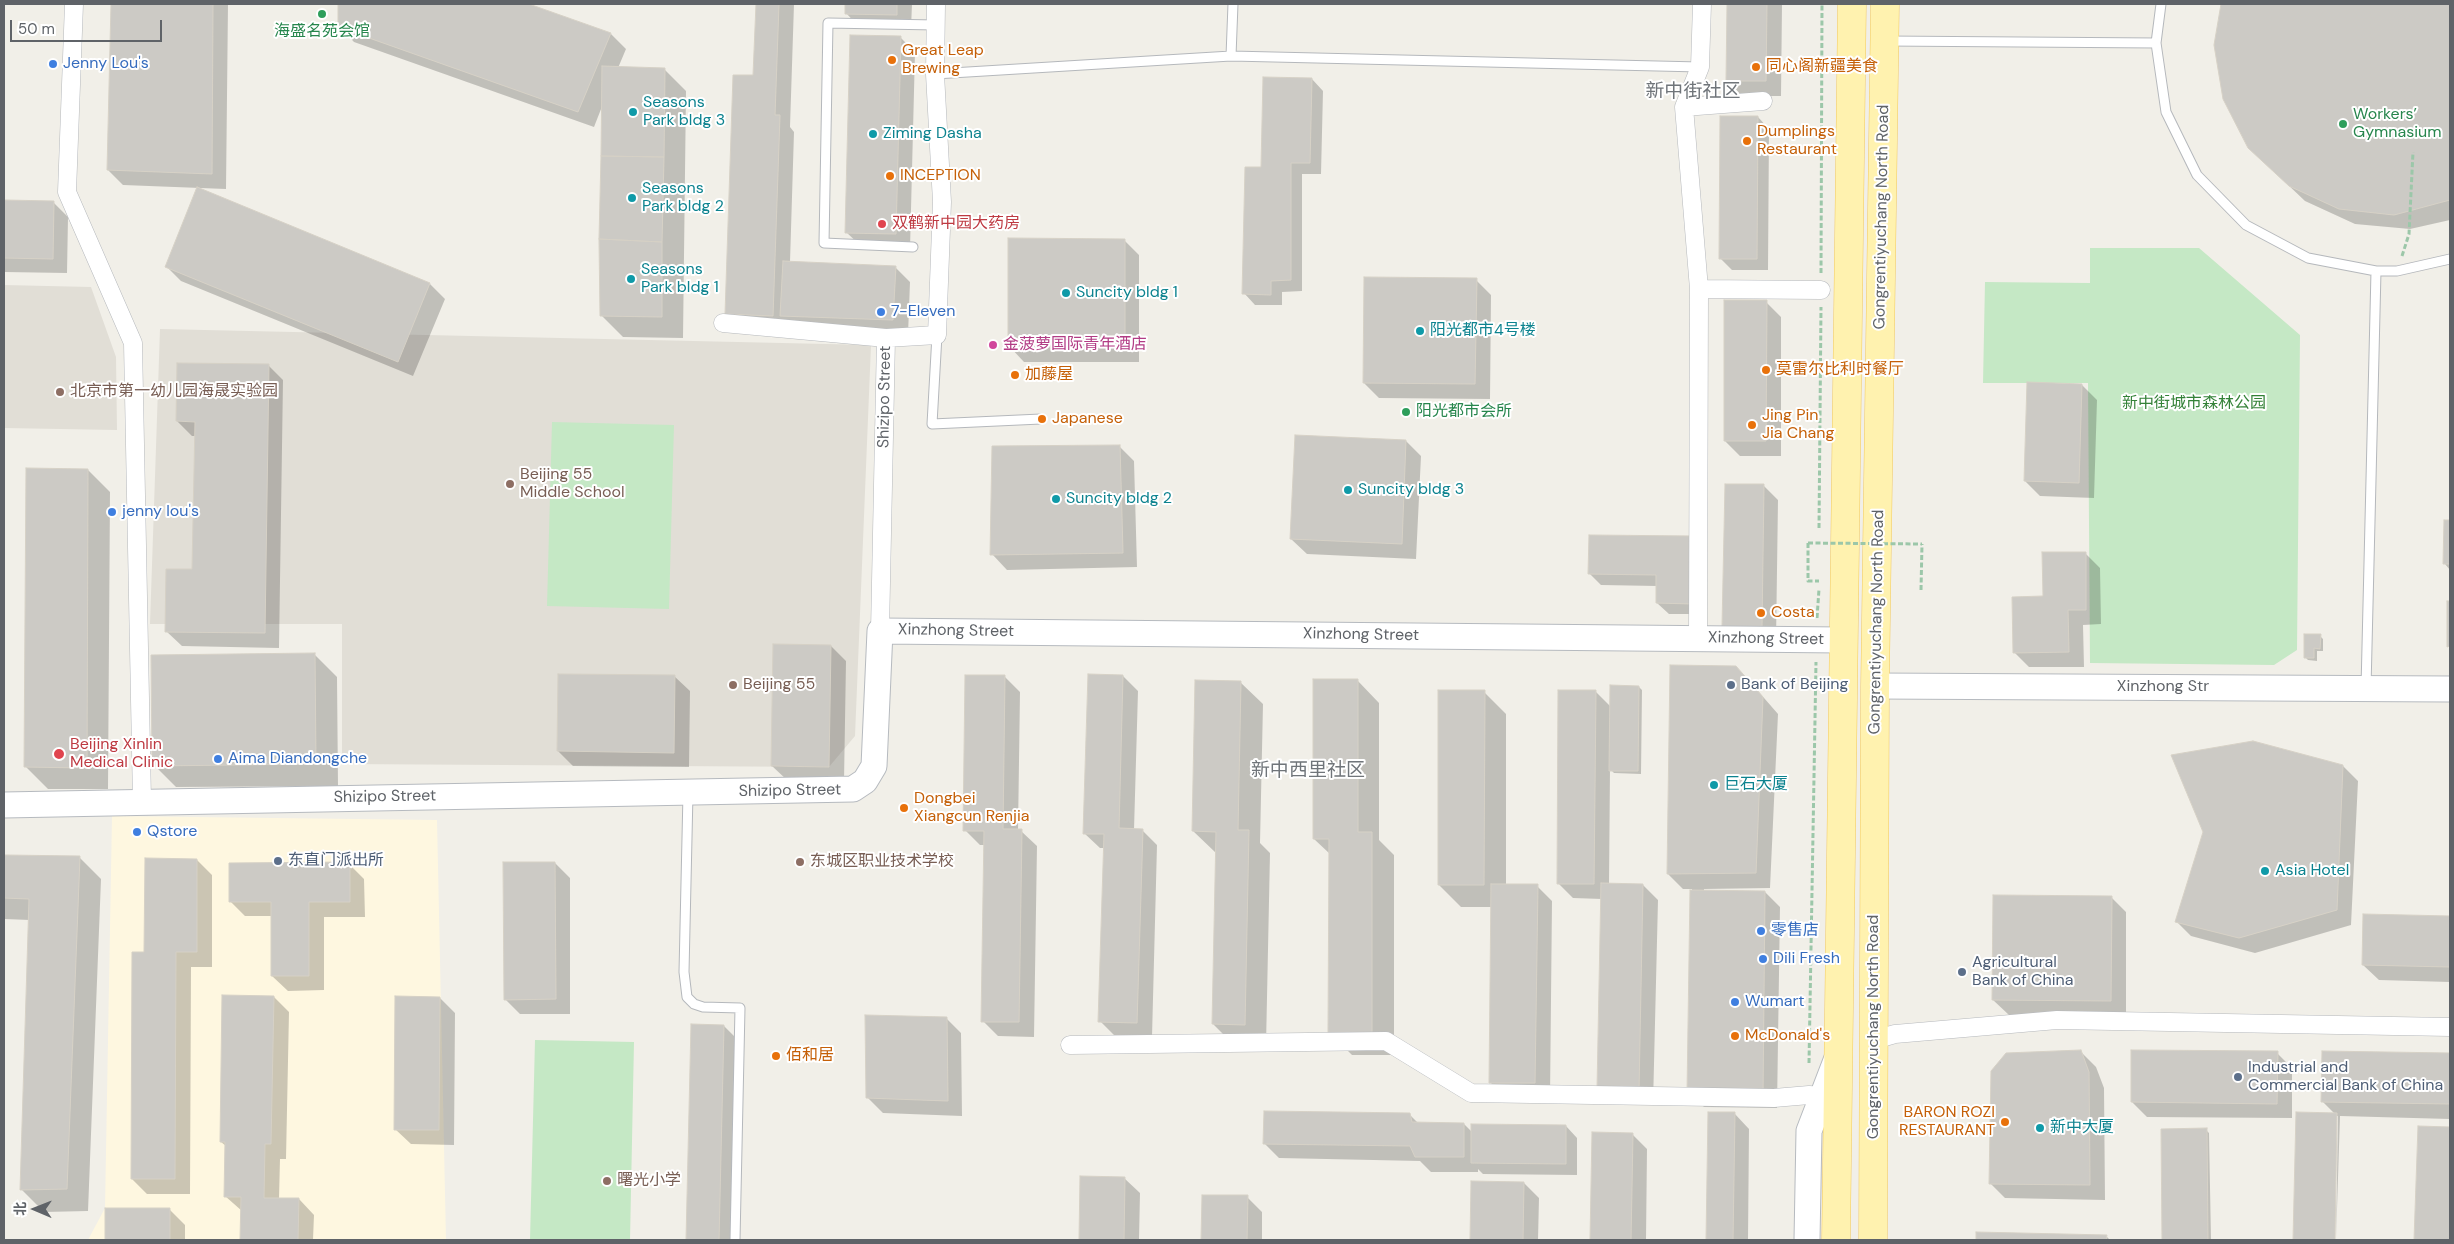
<!DOCTYPE html>
<html>
<head>
<meta charset="utf-8">
<style>
  body { margin:0 }
  #map { position:relative; width:2454px; height:1244px; overflow:hidden; background:#f1efe8; font-family:"DM Sans","Noto Sans SC",sans-serif }
  canvas { display:block }
  .frame { position:absolute; inset:0; border:5px solid #5f6368; pointer-events:none }
  .north { position:absolute; left:10px; top:1184px; width:50px; height:50px; -webkit-text-stroke:4px #fff; paint-order:stroke; rotate:271deg; font-size:14px; font-weight:700; line-height:20px; text-align:center; color:#5f6368 }
  .north::after { content:''; display:block; margin:auto; width:18px; height:22px; background:#5f6368; clip-path:polygon(50% 0,100% 100%,50% 72%,0 100%) }
  .scale { position:absolute; left:10px; top:20px; width:152px; height:22px; box-sizing:border-box; border:2px solid #5f6368; border-top:0; padding-left:6px; font-size:15px; line-height:18px; white-space:nowrap; color:#5f6368; -webkit-text-stroke:4px #fff; paint-order:stroke }
</style>
</head>
<body>
<div id="map">
<canvas width="2454" height="1244"></canvas>
<div class="frame"></div>
<div class="north">北</div>
<div class="scale">50 m</div>
</div>
<script>
const ctx = document.querySelector('canvas').getContext('2d');
ctx.lineJoin = 'round';
function fillPath(path, color) { ctx.fillStyle = color; ctx.fill(path, 'evenodd'); }
const shape = rows => new Path2D(rows.map(r => 'M' + r).join(''));
function trace(path, color, width, dash) { ctx.strokeStyle = color; ctx.lineWidth = width; ctx.lineCap = dash ? 'butt' : 'round'; ctx.setLineDash(dash || []); ctx.stroke(path); }
function label(font, color, halo, rows, align = 'center') {
  ctx.font = font + ' "DM Sans","Noto Sans SC",sans-serif'; ctx.lineWidth = 4; ctx.setLineDash([]); ctx.textBaseline = 'middle'; ctx.strokeStyle = halo; ctx.fillStyle = color; for (const [text, x, y, turn = 0] of rows) {
    ctx.save(); ctx.translate(x, y); ctx.rotate((+turn || 0) * Math.PI / 180); ctx.textAlign = isNaN(turn) ? turn : align; if (halo) ctx.strokeText(text, 0, 0); ctx.fillText(text, 0, 0); ctx.restore();
  }
}
const commercial = shape([
  [112,816,437,820,446,1240,88,1240,105,1208]
]);
const education = shape([
  [4,285,91,287,116,357,117,430,4,428],
  [160,329,871,345,855,736,829,767,342,764,342,624,150,624]
]);
const green = shape([
  [2090,248,2199,248,2300,335,2297,650,2274,665,2090,663,2088,383,1983,383,1985,282,2090,283],
  [552,422,674,425,669,609,547,606],
  [535,1040,634,1042,630,1240,530,1240]
]);
const shadow = shape([
  [112,4,228,4,226,189,123,185,108,170],
  [339,4,525,4,611,34,626,49,618,68,664,69,686,91,683,338,623,337,601,315,603,104,594,127,354,42,339,26],
  [757,4,794,4,790,127,794,132,790,262,895,267,910,282,908,335,741,329,726,314,754,76],
  [846,4,912,4,911,29,861,29,846,13],
  [1728,4,1782,4,1781,96,1742,96,1727,80],
  [2222,4,2450,4,2450,220,2410,229,2355,224,2305,201,2265,163,2215,45],
  [900,37,915,52,910,249,862,247,846,232],
  [1312,79,1323,91,1321,174,1302,174,1302,291,1282,292,1282,305,1255,305,1244,293,1262,168],
  [1758,117,1769,129,1768,270,1732,270,1720,258],
  [4,201,53,202,68,217,67,273,4,272],
  [1124,240,1139,255,1139,362,1024,362,1009,346],
  [166,266,430,284,445,299,413,376,181,281],
  [1476,280,1491,295,1490,399,1379,398,1364,383],
  [1766,302,1781,317,1781,456,1740,456,1725,441],
  [268,365,283,380,279,648,182,646,166,631,194,570,196,436,192,436,177,421],
  [2082,385,2097,400,2094,498,2040,496,2025,481],
  [1406,441,1421,456,1416,559,1307,554,1291,539],
  [1119,446,1134,461,1137,567,1007,570,992,554],
  [88,470,110,492,108,789,48,789,26,767],
  [1763,485,1778,500,1776,641,1739,640,1724,625],
  [2445,521,2450,522,2450,570,2445,564],
  [1694,538,1704,614,1669,614,1657,603,1657,586,1601,585,1589,573],
  [2085,553,2100,568,2101,624,2083,625,2084,667,2029,667,2014,652,2044,597],
  [2320,636,2323,639,2323,651,2317,651,2317,661,2308,660,2305,657],
  [831,646,846,661,844,782,788,781,772,766],
  [315,655,337,677,338,786,176,787,154,765],
  [674,676,690,691,689,767,573,766,558,751],
  [1123,676,1138,691,1134,830,1142,830,1157,845,1152,1037,1115,1036,1100,1021,1104,848,1100,848,1084,833],
  [1005,677,1020,692,1018,831,1021,831,1037,846,1034,1037,998,1036,983,1021,985,845,980,845,965,830],
  [1357,680,1379,703,1379,840,1394,855,1394,1055,1352,1055,1330,1033,1330,854,1314,839],
  [1240,682,1263,704,1260,843,1270,853,1266,1046,1235,1046,1213,1024,1216,853,1193,831],
  [1751,683,1778,714,1770,888,1704,889,1704,891,1765,892,1780,907,1777,1108,1704,1107,1689,1092,1692,889,1683,889,1668,874],
  [1639,687,1642,690,1641,774,1614,773,1610,769,1609,884,1643,885,1658,900,1653,1105,1614,1104,1602,899,1573,898,1558,883,1595,691,1611,707],
  [1484,692,1506,714,1506,885,1537,886,1552,901,1550,1098,1505,1097,1490,1082,1492,907,1461,907,1439,885],
  [2343,766,2358,781,2351,925,2255,953,2191,936,2176,921],
  [4,856,79,857,101,879,88,1211,44,1212,22,1190,30,920,4,919],
  [197,860,212,875,212,967,191,967,190,1194,147,1194,132,1179,146,954],
  [555,863,570,878,570,1014,520,1014,505,999],
  [349,864,364,879,365,917,324,917,324,990,288,991,272,976,272,916,245,916,230,901],
  [2111,897,2126,912,2126,1016,2009,1015,1993,1000],
  [2365,915,2450,917,2450,982,2379,980,2363,965],
  [274,997,289,1012,286,1159,280,1159,279,1199,299,1199,314,1215,313,1240,241,1240,242,1211,225,1196,226,1146,221,1142],
  [440,998,455,1013,454,1145,411,1144,395,1129],
  [946,1018,961,1033,962,1116,883,1113,868,1098],
  [692,1025,724,1026,739,1041,734,1240,687,1240],
  [2080,1051,2096,1067,2104,1088,2105,1200,2005,1198,1990,1183],
  [2323,1052,2450,1055,2450,1119,2340,1116,2336,1240,2338,1116,2336,1116,2333,1240,2295,1240,2297,1114,2335,1114,2322,1101],
  [2277,1053,2292,1068,2292,1118,2147,1117,2132,1102],
  [1709,1113,1734,1113,1749,1129,1748,1240,1707,1240],
  [1410,1115,1418,1123,1464,1124,1472,1132,1566,1126,1577,1138,1577,1175,1483,1174,1478,1169,1478,1172,1431,1172,1420,1161,1279,1158,1264,1143],
  [2419,1127,2450,1128,2450,1240,2416,1240],
  [2162,1130,2206,1130,2209,1133,2211,1240,2163,1240],
  [1593,1133,1632,1134,1647,1149,1646,1240,1592,1240],
  [1081,1177,1124,1178,1140,1193,1139,1240,1080,1240],
  [1472,1182,1524,1183,1539,1198,1538,1240,1471,1240],
  [1203,1196,1247,1197,1262,1212,1262,1240,1202,1240],
  [169,1209,185,1225,185,1240,106,1240,106,1210],
  [1977,1233,2106,1236,2110,1240,1977,1240]
]);
const building = shape([
  [111,4,213,4,212,174,107,170,111,4],
  [338,4,529,4,611,33,578,112,338,27,338,4],
  [756,4,779,4,775,115,780,115,773,316,725,314,733,75,753,75,756,4],
  [845,4,897,4,897,15,845,14,845,4],
  [1727,4,1767,4,1766,81,1726,81,1727,4],
  [2221,4,2450,4,2450,200,2394,215,2339,209,2289,186,2248,148,2223,99,2214,45,2221,4],
  [850,35,901,36,896,234,845,233,850,35],
  [602,66,665,68,664,157,601,156,602,66],
  [1263,77,1312,78,1310,163,1291,163,1291,280,1271,281,1271,295,1242,294,1245,167,1261,167,1263,77],
  [1720,116,1758,116,1757,259,1719,259,1720,116],
  [601,156,664,157,662,242,599,239,601,156],
  [197,187,430,283,398,362,165,267,197,187],
  [4,200,54,201,53,259,4,258,4,200],
  [1008,238,1125,239,1125,347,1008,347,1008,238],
  [599,239,662,242,662,317,600,316,599,239],
  [783,261,896,266,893,320,780,316,783,261],
  [1364,277,1477,278,1475,384,1363,383,1364,277],
  [1724,300,1767,300,1766,441,1724,441,1724,300],
  [177,363,269,364,265,633,165,632,166,569,192,569,195,422,176,421,177,363],
  [2027,382,2082,384,2079,483,2024,481,2027,382],
  [1295,435,1406,440,1402,544,1290,539,1295,435],
  [1120,445,1123,553,990,555,992,446,1120,445],
  [26,468,88,469,87,768,24,767,26,468],
  [1725,484,1764,484,1762,626,1722,626,1725,484],
  [2444,520,2450,520,2450,564,2443,564,2444,520],
  [1589,535,1694,536,1693,604,1656,603,1656,575,1588,574,1589,535],
  [2042,552,2086,552,2086,610,2068,610,2069,652,2013,653,2012,597,2043,596,2042,552],
  [2447,601,2450,601,2450,646,2447,647,2447,601],
  [2304,634,2321,634,2320,649,2314,648,2314,658,2304,658,2304,634],
  [773,644,831,645,829,767,771,766,773,644],
  [315,653,316,764,152,766,151,655,315,653],
  [1670,665,1736,666,1763,697,1756,873,1667,874,1670,665],
  [558,674,675,675,674,753,557,751,558,674],
  [1088,674,1123,675,1119,828,1143,829,1137,1023,1098,1022,1104,834,1083,834,1088,674],
  [965,675,1005,675,1003,829,1022,829,1019,1022,981,1022,984,831,963,831,965,675],
  [1313,679,1358,679,1358,832,1372,832,1372,1033,1328,1033,1329,839,1313,839,1313,679],
  [1195,680,1241,681,1238,830,1249,830,1245,1025,1212,1024,1216,832,1192,831,1195,680],
  [1610,685,1639,686,1638,771,1609,771,1610,685],
  [1438,690,1485,690,1484,885,1438,885,1438,690],
  [1558,690,1596,690,1594,884,1557,884,1558,690],
  [2253,741,2343,765,2337,910,2239,938,2175,922,2203,832,2171,755,2253,741],
  [4,855,80,856,67,1189,20,1190,29,899,4,898,4,855],
  [145,858,197,859,197,952,176,952,175,1179,131,1179,132,952,144,952,145,858],
  [350,862,350,902,309,902,309,976,271,976,271,902,229,902,229,863,350,862],
  [503,862,555,862,556,999,504,1000,503,862],
  [1601,883,1643,884,1639,1090,1597,1089,1601,883],
  [1491,884,1538,884,1535,1083,1489,1083,1491,884],
  [1690,890,1765,891,1763,1094,1687,1093,1690,890],
  [1993,895,2112,896,2111,1001,1992,1000,1993,895],
  [2363,914,2450,916,2450,967,2362,965,2363,914],
  [222,995,274,996,271,1144,265,1144,264,1198,299,1198,298,1240,240,1240,241,1197,224,1197,225,1142,220,1142,222,995],
  [395,996,440,997,439,1130,394,1130,395,996],
  [865,1015,947,1017,948,1101,866,1098,865,1015],
  [691,1024,724,1025,719,1240,686,1240,691,1024],
  [2081,1050,2089,1072,2090,1185,1989,1184,1991,1071,2006,1053,2081,1050],
  [2131,1050,2278,1051,2277,1104,2131,1102,2131,1050],
  [2322,1051,2450,1053,2450,1104,2321,1102,2322,1051],
  [1264,1111,1410,1113,1412,1122,1464,1123,1464,1157,1415,1157,1410,1146,1263,1144,1264,1111],
  [1708,1112,1735,1112,1733,1240,1706,1240,1708,1112],
  [2296,1112,2337,1113,2335,1240,2293,1240,2296,1112],
  [1471,1124,1566,1125,1566,1164,1471,1163,1471,1124],
  [2418,1126,2450,1127,2450,1240,2414,1240,2418,1126],
  [2207,1128,2208,1240,2162,1240,2161,1129,2207,1128],
  [1592,1132,1633,1133,1631,1240,1590,1240,1592,1132],
  [1080,1176,1125,1177,1124,1240,1079,1240,1080,1176],
  [1471,1181,1524,1182,1523,1240,1470,1240,1471,1181],
  [1202,1195,1248,1195,1247,1240,1201,1240,1202,1195],
  [105,1208,170,1208,170,1240,105,1240,105,1208],
  [1976,1232,2107,1235,2106,1240,1976,1240,1976,1232]
]);
const path = shape([
  [2402,256,2409,234,2413,152],
  [1821,273,1822,4],
  [1819,528,1821,307],
  [1808,543,1808,581,1819,581],
  [1921,590,1922,544],
  [1817,618,1819,589],
  [1809,1063,1816,662]
]);
const lane = shape([
  [1233,4,1231,56,1700,67],
  [2161,4,2156,43,2166,112,2197,175,2246,225,2308,258,2376,271,2397,271,2450,259],
  [1886,41,2156,43],
  [935,74,1231,56],
  [913,247,824,243,828,23,936,25],
  [937,335,932,424,1041,419],
  [2366,688,2376,271],
  [688,793,684,972,687,997,694,1004,703,1007,740,1008,735,1240]
]);
const street = shape([
  [74,4,67,192,133,343,142,801],
  [1702,4,1700,67,1684,107,1699,289,1821,290],
  [1684,107,1763,101],
  [723,323,886,338,937,335,942,202,935,74,936,4],
  [880,631,886,338],
  [1698,638,1699,289],
  [1874,1040,1895,1034,2057,1020,2450,1027],
  [1070,1045,1386,1041,1471,1093,1774,1098,1809,1095,1822,1096]
]);
const secondary = shape([
  [1875,686,2450,689],
  [4,805,853,789,865,781,874,766,880,631,1842,640],
  [1807,1240,1809,1131,1837,1058]
]);
const primary = shape([
  [1836,1240,1852,4],
  [1873,1240,1875,686,1885,4]
]);
const pathBridge = shape([
  [1808,543,1922,544]
]);
const markers = [
  [322,14,5,"#2e9e5b"],
  [892,60,5,"#e8710a"],
  [53,64,5,"#3f7fe0"],
  [1756,67,5,"#e8710a"],
  [633,112,5,"#0f9aa8"],
  [2343,124,5,"#2e9e5b"],
  [873,134,5,"#0f9aa8"],
  [1747,141,5,"#e8710a"],
  [890,176,5,"#e8710a"],
  [632,198,5,"#0f9aa8"],
  [882,224,5,"#e0444e"],
  [631,279,5,"#0f9aa8"],
  [1066,293,5,"#0f9aa8"],
  [881,312,5,"#3f7fe0"],
  [1420,331,5,"#0f9aa8"],
  [993,345,5,"#d1479c"],
  [1766,370,5,"#e8710a"],
  [1015,375,5,"#e8710a"],
  [60,392,5,"#8d6e63"],
  [1406,412,5,"#2e9e5b"],
  [1042,419,5,"#e8710a"],
  [1752,425,5,"#e8710a"],
  [510,484,5,"#8d6e63"],
  [1348,490,5,"#0f9aa8"],
  [1056,499,5,"#0f9aa8"],
  [112,512,5,"#3f7fe0"],
  [1761,613,5,"#e8710a"],
  [733,685,5,"#8d6e63"],
  [1731,685,5,"#5c6f8a"],
  [59,754,6,"#e0444e"],
  [218,759,5,"#3f7fe0"],
  [1714,785,5,"#0f9aa8"],
  [904,808,5,"#e8710a"],
  [137,832,5,"#3f7fe0"],
  [278,861,5,"#5c6f8a"],
  [800,862,5,"#8d6e63"],
  [2265,871,5,"#0f9aa8"],
  [1761,931,5,"#3f7fe0"],
  [1763,959,5,"#3f7fe0"],
  [1962,972,5,"#5c6f8a"],
  [1735,1002,5,"#3f7fe0"],
  [1735,1036,5,"#e8710a"],
  [776,1056,5,"#e8710a"],
  [2238,1077,5,"#5c6f8a"],
  [2005,1122,5,"#e8710a"],
  [2040,1128,5,"#0f9aa8"],
  [607,1181,5,"#8d6e63"]
];
const leisureNames = [
  ["海盛名苑会馆",322,32,"center"],
  ["Workers’",2353,115],
  ["Gymnasium",2353,133],
  ["阳光都市会所",1416,412]
];
const foodNames = [
  ["Great Leap",902,51],
  ["Brewing",902,69],
  ["同心阁新疆美食",1766,67],
  ["Dumplings",1757,132],
  ["Restaurant",1757,150],
  ["INCEPTION",900,176],
  ["莫雷尔比利时餐厅",1776,370],
  ["加藤屋",1025,375],
  ["Jing Pin",1762,416],
  ["Jia Chang",1762,434],
  ["Japanese",1052,419],
  ["Costa",1771,613],
  ["Dongbei",914,799],
  ["Xiangcun Renjia",914,817],
  ["McDonald's",1745,1036],
  ["佰和居",786,1056],
  ["BARON ROZI",1995,1113,"right"],
  ["RESTAURANT",1995,1131,"right"]
];
const shopNames = [
  ["Jenny Lou's",63,64],
  ["7-Eleven",891,312],
  ["jenny lou's",122,512],
  ["Aima Diandongche",228,759],
  ["Qstore",147,832],
  ["零售店",1771,931],
  ["Dili Fresh",1773,959],
  ["Wumart",1745,1002]
];
const cultureNames = [
  ["Seasons",643,103],
  ["Park bldg 3",643,121],
  ["Ziming Dasha",883,134],
  ["Seasons",642,189],
  ["Park bldg 2",642,207],
  ["Seasons",641,270],
  ["Park bldg 1",641,288],
  ["Suncity bldg 1",1076,293],
  ["阳光都市4号楼",1430,331],
  ["Suncity bldg 3",1358,490],
  ["Suncity bldg 2",1066,499],
  ["巨石大厦",1724,785],
  ["Asia Hotel",2275,871],
  ["新中大厦",2050,1128]
];
const streetNames = [
  ["Gongrentiyuchang North Road",1882,217,-89],
  ["Shizipo Street",885,397,-89],
  ["Gongrentiyuchang North Road",1877,622,-89],
  ["Xinzhong Street",956,631,1],
  ["Xinzhong Street",1361,635,1],
  ["Xinzhong Street",1766,639,1],
  ["Xinzhong Str",2163,687],
  ["Shizipo Street",790,791,-1],
  ["Shizipo Street",385,797,-1],
  ["Gongrentiyuchang North Road",1874,1027,-90]
];
const healthNames = [
  ["双鹤新中园大药房",892,224],
  ["Beijing Xinlin",70,745],
  ["Medical Clinic",70,763]
];
const hotelNames = [
  ["金菠萝国际青年酒店",1003,345]
];
const educationNames = [
  ["北京市第一幼儿园海晟实验园",70,392],
  ["Beijing 55",520,475],
  ["Middle School",520,493],
  ["Beijing 55",743,685],
  ["东城区职业技术学校",810,862],
  ["曙光小学",617,1181]
];
const parkNames = [
  ["新中街城市森林公园",2194,404]
];
const serviceNames = [
  ["Bank of Beijing",1741,685],
  ["东直门派出所",288,861],
  ["Agricultural",1972,963],
  ["Bank of China",1972,981],
  ["Industrial and",2248,1068],
  ["Commercial Bank of China",2248,1086]
];
const quarterNames = [
  ["新中街社区",1693,92],
  ["新中西里社区",1308,771]
];
fillPath(commercial, '#fef7e0');
fillPath(education, '#e1ded6');
fillPath(green, '#c5e8c5');
fillPath(shadow, '#0003');
fillPath(building, '#cccac5');
trace(building, '#d6d1c6', 1);
trace(lane, '#b5b8bc', 11);
trace(street, '#b5b8bc', 19);
trace(secondary, '#b6babf', 27);
trace(primary, '#f2c960', 29);
trace(path, '#9cc7a9', 3, [5, 2.5]);
trace(lane, '#fff', 9);
trace(street, '#fff', 18);
trace(secondary, '#fff', 25);
trace(primary, '#fff2af', 28);
trace(pathBridge, '#9cc7a9', 3, [5, 2.5]);
for (const [x, y, r, color] of markers) { const dot = new Path2D(); dot.arc(x, y, r, 0, 2 * Math.PI); ctx.fillStyle = color; ctx.fill(dot); trace(dot, '#fff', 2); }
label('16px', '#27864d', '#fff', leisureNames, 'left');
label('16px', '#c56008', '#fff', foodNames, 'left');
label('16px', '#366cbe', '#fff', shopNames, 'left');
label('16px', '#0d838f', '#fff', cultureNames, 'left');
label('16px', '#5f6368', '#fff', streetNames);
label('16px', '#be3a42', '#fff', healthNames, 'left');
label('16px', '#b23c85', '#fff', hotelNames, 'left');
label('16px', '#785e54', '#fff', educationNames, 'left');
label('16px', '#348238', '#fff', parkNames);
label('16px', '#4e5e75', '#fff', serviceNames, 'left');
label('19px', '#70757a', '#fff', quarterNames);
</script>
</body>
</html>
